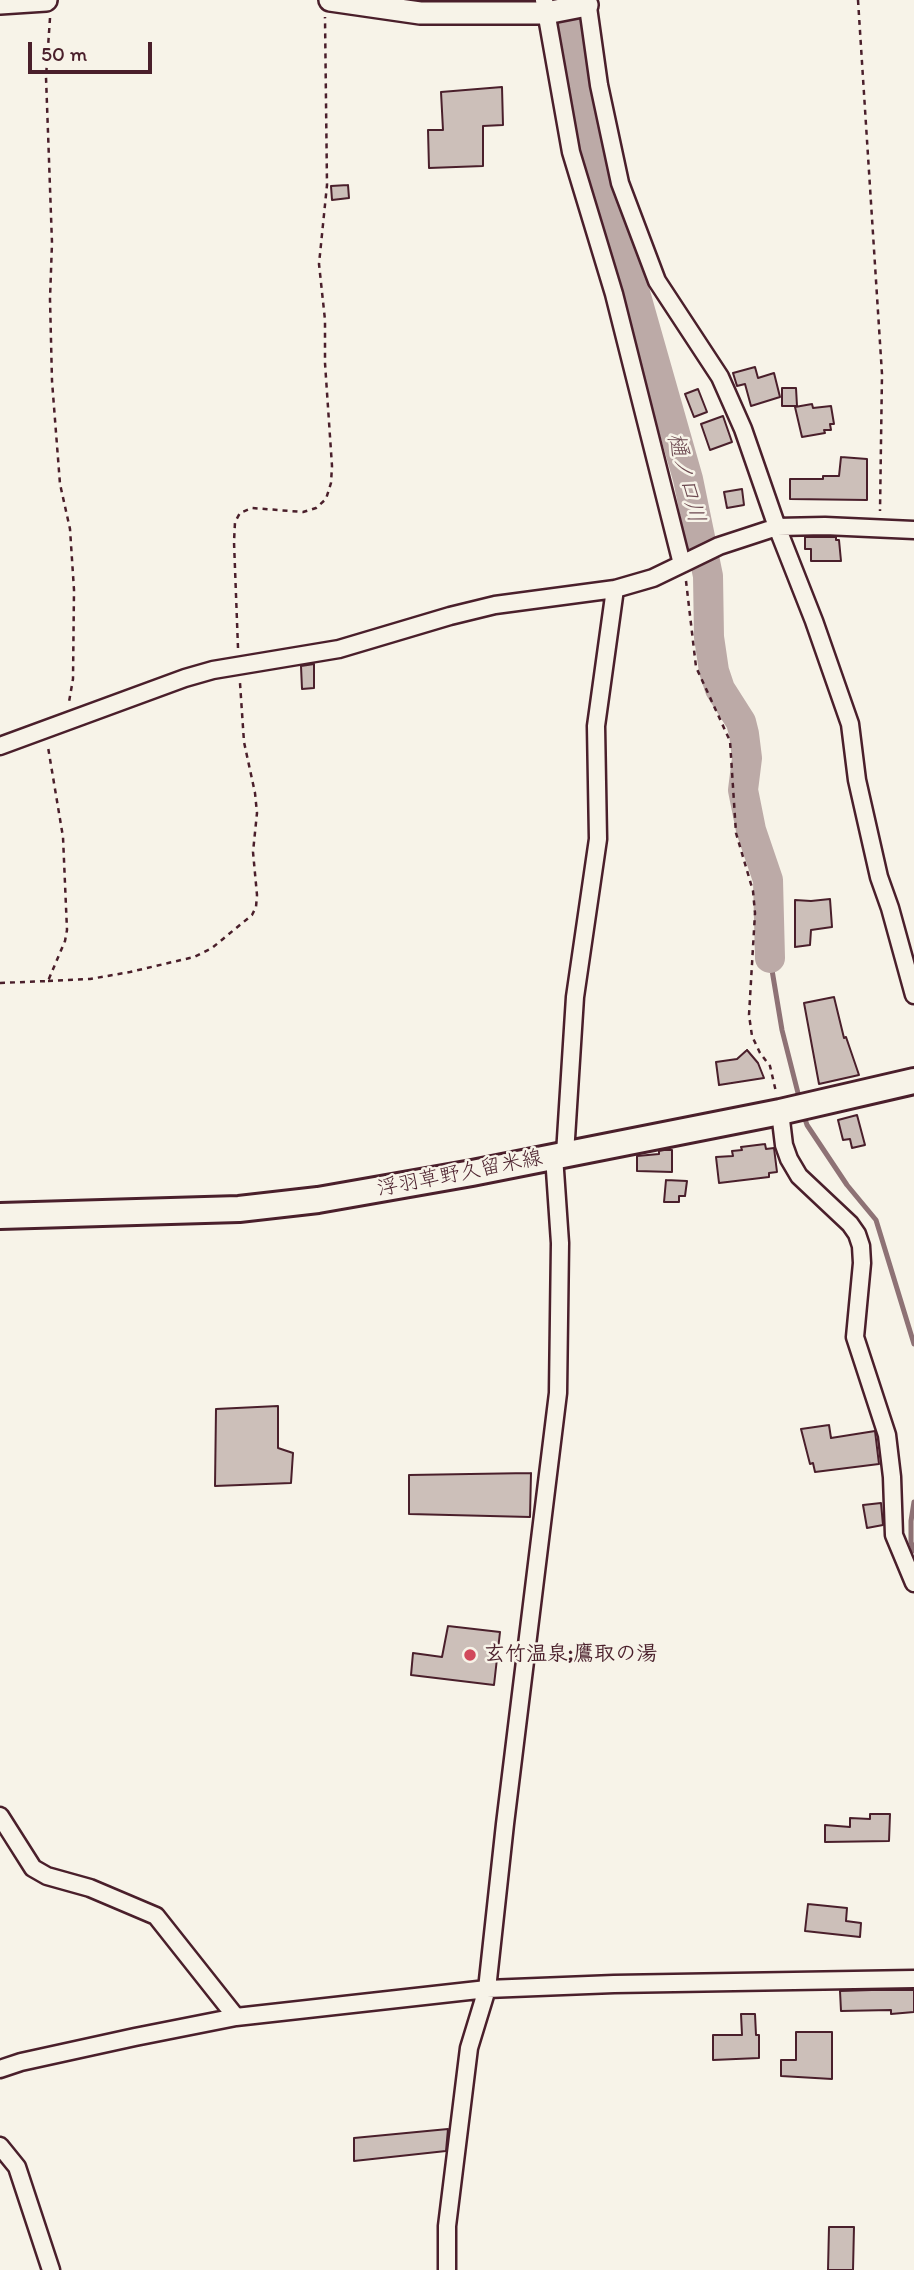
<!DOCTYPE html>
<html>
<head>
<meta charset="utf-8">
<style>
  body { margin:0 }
  #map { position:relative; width:914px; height:2270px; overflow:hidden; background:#f7f3e8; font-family:Itim,sans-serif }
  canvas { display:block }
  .scale { position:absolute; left:28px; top:42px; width:124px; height:32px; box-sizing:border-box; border:4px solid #4a1f2b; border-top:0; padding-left:9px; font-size:21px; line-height:24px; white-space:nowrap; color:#4a1f2b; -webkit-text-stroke:5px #f7f3e8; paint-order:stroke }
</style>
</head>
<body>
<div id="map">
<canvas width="914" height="2270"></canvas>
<div class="scale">50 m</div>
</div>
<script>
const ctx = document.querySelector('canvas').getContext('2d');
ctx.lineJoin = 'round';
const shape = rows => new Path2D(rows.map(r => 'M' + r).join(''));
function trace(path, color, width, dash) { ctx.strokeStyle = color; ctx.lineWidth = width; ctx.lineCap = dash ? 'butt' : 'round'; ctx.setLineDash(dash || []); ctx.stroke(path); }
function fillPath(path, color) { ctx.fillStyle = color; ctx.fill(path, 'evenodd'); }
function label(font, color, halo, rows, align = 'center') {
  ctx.font = font + ' Itim,"Klee One",sans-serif'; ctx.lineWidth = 5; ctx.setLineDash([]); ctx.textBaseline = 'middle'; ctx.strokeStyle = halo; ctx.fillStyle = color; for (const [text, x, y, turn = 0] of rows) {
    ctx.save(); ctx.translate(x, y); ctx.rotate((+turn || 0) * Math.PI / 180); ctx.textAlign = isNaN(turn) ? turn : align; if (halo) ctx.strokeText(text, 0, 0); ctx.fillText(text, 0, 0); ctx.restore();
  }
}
const stream = shape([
  [770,958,782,1030,800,1101],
  [803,1113,807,1125,847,1185,876,1220,914,1344],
  [914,1502,911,1521,911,1542,914,1551]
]);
const river = shape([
  [568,0,575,53,594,148,688,479,708,576,709,637,714,671,720,689,741,722,744,734,747,758,743,790,751,830,768,880,770,958]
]);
const building = shape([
  [502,87,503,125,483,126,483,166,429,168,428,130,443,130,441,92,502,87],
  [348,185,349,198,332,200,331,186,348,185],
  [755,367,758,378,774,373,780,397,751,406,745,384,737,386,733,373,755,367],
  [782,388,796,388,797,406,782,406,782,388],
  [698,389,707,412,694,417,685,394,698,389],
  [812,404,813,408,831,406,834,424,830,424,831,430,824,430,825,433,802,437,795,407,812,404],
  [723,416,732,442,710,450,701,424,723,416],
  [841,457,867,459,867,500,790,499,790,479,823,479,823,476,839,476,841,457],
  [742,489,744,505,727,508,724,492,742,489],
  [805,537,836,537,836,540,839,540,841,561,811,561,811,549,805,549,805,537],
  [314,664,314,688,302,689,301,666,314,664],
  [830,899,832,927,811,930,810,945,795,947,795,900,811,901,830,899],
  [834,997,844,1038,846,1037,859,1075,819,1084,804,1003,834,997],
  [747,1050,758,1063,764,1078,719,1085,716,1062,737,1059,747,1050],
  [857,1115,865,1145,852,1148,850,1139,843,1140,838,1120,857,1115],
  [765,1144,766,1149,774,1148,777,1172,769,1173,769,1177,719,1183,716,1157,733,1156,732,1151,742,1150,741,1147,765,1144],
  [664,1150,672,1150,672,1172,637,1171,637,1156,659,1154,659,1151,664,1150],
  [666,1180,687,1181,685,1196,679,1196,679,1202,664,1202,666,1180],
  [278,1406,278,1448,293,1453,291,1483,215,1486,216,1409,278,1406],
  [829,1425,831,1438,875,1431,879,1464,815,1472,813,1463,810,1464,801,1429,829,1425],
  [531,1473,530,1517,409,1514,409,1475,531,1473],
  [881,1503,883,1525,867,1528,863,1505,881,1503],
  [448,1626,500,1632,494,1685,411,1675,413,1653,442,1657,448,1626],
  [870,1814,890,1814,889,1841,825,1842,825,1825,850,1827,850,1818,870,1819,870,1814],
  [808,1904,847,1908,846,1921,861,1923,860,1937,805,1931,808,1904],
  [872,1990,914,1990,914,2012,891,2014,891,2010,841,2011,840,1991,872,1990],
  [741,2014,755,2014,756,2035,759,2035,759,2058,713,2060,713,2035,742,2035,741,2014],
  [796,2032,832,2032,832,2079,781,2076,781,2060,796,2060,796,2032],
  [448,2129,446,2151,354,2161,354,2138,448,2129],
  [829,2227,854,2227,853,2270,828,2270,829,2227]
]);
const path = shape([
  [858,0,882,374,880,511],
  [50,18,46,77,52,243,50,299,52,381,60,484,70,529,74,590,73,679,69,702],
  [686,581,696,667,730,741,736,833,753,891,755,913,749,1015,752,1036,760,1053,770,1066,776,1092],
  [238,648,234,542,235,522,240,513,252,508,303,512,316,508,326,499,331,483,332,466,325,363,325,320,319,264,327,185,325,17],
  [48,981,90,979,130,972,194,957,212,948,252,915,256,907,257,895,253,852,257,813,255,793,244,742,240,683],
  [0,983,48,981,65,941,67,930,63,837,48,747]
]);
const street = shape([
  [587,0,599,85,620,183,657,281,720,377,743,429,777,527,814,621,850,724,857,780,879,877,890,908,914,995],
  [682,564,719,546,777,527,825,526,914,530],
  [0,746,185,678,213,670,339,649,450,616,495,605,615,589,653,578,682,564,614,294,571,152,544,0],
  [780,1112,784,1145,789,1159,799,1176,850,1224,857,1234,861,1246,862,1263,855,1337,887,1435,892,1477,894,1535,914,1583],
  [565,1154,575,997,598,839,596,726,615,589],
  [0,1816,33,1868,47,1876,90,1888,156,1916,236,2017],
  [0,2069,21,2062,135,2037,236,2017,487,1989,614,1984,914,1979],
  [0,2146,17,2167,51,2270],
  [447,2270,447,2226,469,2048,487,1989,505,1824,558,1393,560,1243,554,1156]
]);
const secondary = shape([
  [330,0,420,13,546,13,587,5],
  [0,3,46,0]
]);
const primary = shape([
  [0,1216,239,1209,318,1200,472,1173,780,1112,914,1081]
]);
const markers = [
  [470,1655,7,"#d1495b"]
];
const streetNames = [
  ["浮羽草野久留米線",460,1174,-11]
];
const poiNames = [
  ["玄竹温泉;鷹取の湯",484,1655]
];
const waterNames = [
  ["樋ノ口川",685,478,76]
];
trace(stream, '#8e7275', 5);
trace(river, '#bcaaa7', 30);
fillPath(building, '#ccbfb9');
trace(building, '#4a1f2b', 2);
trace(street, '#4a1f2b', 21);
trace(secondary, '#4a1f2b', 26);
trace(primary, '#4a1f2b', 30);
trace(path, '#4a1f2b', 2.5, [5, 5]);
trace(street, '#f7f3e8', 16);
trace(secondary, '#f7f3e8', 21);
trace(primary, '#f7f3e8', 24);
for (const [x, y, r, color] of markers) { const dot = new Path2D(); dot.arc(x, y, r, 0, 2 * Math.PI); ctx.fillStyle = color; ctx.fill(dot); trace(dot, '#f7f3e8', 2.5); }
label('21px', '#4a1f2b', '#f7f3e8', streetNames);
label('bold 21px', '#4a1f2b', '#f7f3e8', poiNames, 'left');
label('italic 23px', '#6c4950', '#f7f3e8', waterNames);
</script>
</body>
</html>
